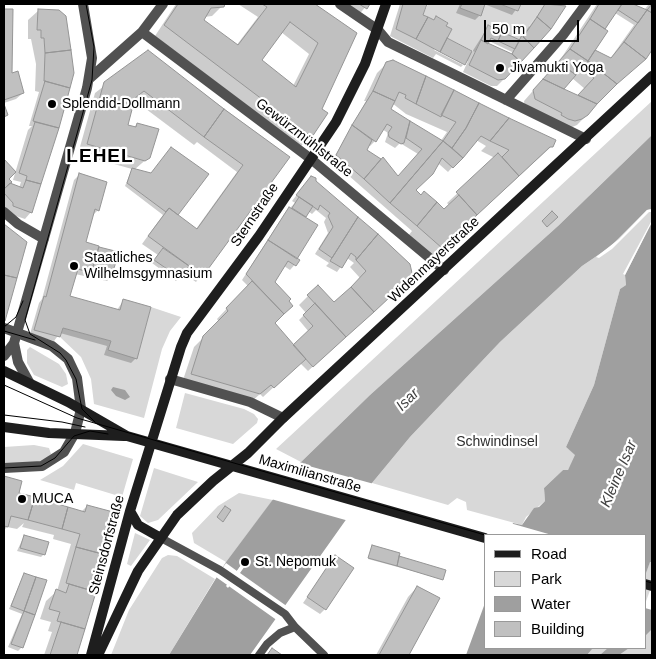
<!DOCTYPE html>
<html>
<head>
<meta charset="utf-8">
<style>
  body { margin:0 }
  #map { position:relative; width:656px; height:659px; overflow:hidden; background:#fff; font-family:Arial,sans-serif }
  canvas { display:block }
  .frame { position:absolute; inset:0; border:5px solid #000; pointer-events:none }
  .legend { position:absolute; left:484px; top:534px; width:162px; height:115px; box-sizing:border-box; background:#fff; border:1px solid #999; margin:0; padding:6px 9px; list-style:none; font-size:15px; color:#000 }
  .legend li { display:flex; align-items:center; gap:10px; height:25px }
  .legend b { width:25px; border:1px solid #999 }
  .scale { position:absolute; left:484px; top:20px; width:95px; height:22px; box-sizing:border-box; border:2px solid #000; border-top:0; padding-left:6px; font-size:15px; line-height:18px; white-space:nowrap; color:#000; -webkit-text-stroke:4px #fff; paint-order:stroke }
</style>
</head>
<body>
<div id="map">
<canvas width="656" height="659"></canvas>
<div class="frame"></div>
<ul class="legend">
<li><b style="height:6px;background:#1e1e1e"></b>Road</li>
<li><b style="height:14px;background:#d8d8d8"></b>Park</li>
<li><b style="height:14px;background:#9f9f9f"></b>Water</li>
<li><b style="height:14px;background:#c0c0c0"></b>Building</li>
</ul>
<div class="scale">50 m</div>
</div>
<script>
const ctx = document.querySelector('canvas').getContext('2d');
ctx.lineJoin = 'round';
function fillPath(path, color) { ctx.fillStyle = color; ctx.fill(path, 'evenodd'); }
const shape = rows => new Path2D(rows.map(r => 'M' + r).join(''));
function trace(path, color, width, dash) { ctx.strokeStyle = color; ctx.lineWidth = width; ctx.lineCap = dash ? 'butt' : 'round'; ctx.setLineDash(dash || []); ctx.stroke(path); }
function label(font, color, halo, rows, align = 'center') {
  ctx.font = font + ' Arial,sans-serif'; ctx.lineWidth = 4.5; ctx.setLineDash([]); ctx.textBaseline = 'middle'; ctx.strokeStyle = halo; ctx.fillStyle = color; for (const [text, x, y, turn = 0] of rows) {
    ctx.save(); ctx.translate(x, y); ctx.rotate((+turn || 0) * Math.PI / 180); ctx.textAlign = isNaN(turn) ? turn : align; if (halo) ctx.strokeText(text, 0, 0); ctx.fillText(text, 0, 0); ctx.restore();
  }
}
const green = shape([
  [428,4,462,4,460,7,480,16,485,4,500,4,518,11,521,4,545,4,529,26,530,28,520,40,488,25,475,52,447,38,452,29,446,26,447,22,436,17,434,20,423,15],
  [652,101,652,135,558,226,370,395,301,462,276,449],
  [652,209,652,222,625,275,626,285,620,289,594,385,566,447,576,455,568,470,563,470,544,488,545,501,526,517,522,525,467,510,466,502,457,498,448,505,372,483,410,437,500,342,582,266,610,247,647,210],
  [151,307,181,317,170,331,162,349,144,418,94,404,91,379,81,357,60,337,63,328,111,341,108,350,137,358],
  [30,347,59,364,66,374,68,384,62,387,34,375,27,363,27,350],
  [185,393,244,409,254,414,258,419,257,423,233,444,176,428],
  [83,444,133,459,122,497,76,483,74,490,40,480,63,466],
  [34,445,49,448,51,454,43,461,36,463,4,463,4,447],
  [154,468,198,482,158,520,148,523,140,516],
  [239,493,273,500,226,562,194,543,192,533,218,506],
  [135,533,150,540,131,566,127,564],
  [168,555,177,556,215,579,169,655,111,655,129,610,162,558],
  [652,555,652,655,587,655,593,648,645,648,645,576]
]);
const water = shape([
  [652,135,652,209,647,210,610,247,582,266,500,342,410,437,372,483,250,655,169,655,226,562,301,462,370,395,558,226],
  [244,561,246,563,228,588,226,586],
  [652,222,652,562,650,562,645,576,645,535,509,535,513,523,522,525,534,508,539,507,545,501,544,488,563,470,568,470,575,455,566,447,594,385,620,289,626,285,625,275],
  [113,387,125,390,130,397,125,400,116,396,111,390],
  [652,587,652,629,645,636,645,610],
  [485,603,485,648,593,648,587,655,466,655],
  [608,648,629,648,619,655,600,655]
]);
const pier = shape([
  [652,209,652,212,649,212,612,249,599,258,596,257,619,239,647,210],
  [652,220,652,222,625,275,623,274],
  [298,463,374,484,349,521,271,499],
  [510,523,552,535,506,535],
  [244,561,247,563,240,573,288,607,278,621,216,577,226,563,237,571],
  [652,585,652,610,645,608,645,604]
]);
const shadow = shape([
  [176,4,224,4,212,16,204,17,202,20,236,46,258,17,238,4,313,4,356,34,320,109,326,114,311,137,301,146,155,36],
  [281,32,309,54,293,86,260,61],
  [334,4,368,4,356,18],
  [400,4,426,4,422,15,446,39,472,52,488,27,518,41,527,34,525,32,545,4,566,4,550,28,505,78,497,86,491,86,463,72,468,61,465,63,435,48,434,50,463,65,461,67,436,54,433,58,390,36],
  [489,41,512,52,511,55,487,43],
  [460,4,520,4,512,15,484,4,480,15,475,20,456,13],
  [597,4,632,4,644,10,649,4,652,4,652,48,577,125,565,130,525,108,524,101,560,60],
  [615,13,634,25,610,59,593,51],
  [572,78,585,89,578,96,562,89],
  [4,10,12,10,10,74,23,93,16,99,4,103],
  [38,11,59,11,57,127,31,212,25,219,7,213,7,210,4,206,4,188,19,188,21,182,13,180,28,130,32,126,29,126,39,92,35,91,36,64,31,39,28,39,28,20],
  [148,52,289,157,196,282,183,273,176,281,152,263,158,255,142,244,163,215,125,186,132,169,78,154,95,93],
  [134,100,194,145,197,142,237,172,196,229,177,216,134,170,149,157,137,124,133,128,127,126],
  [387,63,552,146,431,257,408,236,412,231,332,161,366,101,364,101,377,73],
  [392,103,406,114,447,132,440,142,389,110],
  [382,129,388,133,385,142,395,148,400,143,418,154,398,177,381,161,365,150,368,145,370,146,375,141],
  [476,140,486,146,481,151,495,158,447,203,450,206,444,211,414,190,439,164,448,172],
  [79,175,98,210,93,215,84,243,117,253,110,278,107,281,75,274,69,297,117,310,123,301,136,358,131,363,104,355,107,346,60,333,54,341,30,334,39,303,42,299,74,180],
  [95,256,92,264,85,262,86,260,90,261],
  [315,181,376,234,362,322,308,371,300,363,263,397,260,394,250,403,182,383,194,347,219,322,217,319,248,286,242,280,285,213,295,203,292,201,306,183],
  [316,210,326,218,324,222,328,233,315,254,329,263,326,266,337,272,347,258,354,263,350,267,360,278,334,304,308,296,299,305,306,313,299,320,309,332,293,346,273,324,292,306,274,283,284,266,290,270,298,261,295,259,304,217,308,211,312,214],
  [4,225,26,243,4,319],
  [4,477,20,481,17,494,81,512,87,506,116,514,74,655,44,655,52,632,48,631,51,622,40,619,46,601,57,591,71,544,53,539,54,535,22,527,24,523,17,529,7,527,4,530],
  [24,536,44,554,41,557,17,551],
  [372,547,398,557,442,579,368,559],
  [335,557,325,609,320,614,303,603],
  [24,574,46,581,21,648,18,651,8,647,22,614,9,609],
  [417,587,439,599,408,655,376,655,408,597]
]);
const building = shape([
  [178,4,225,4,224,7,211,8,204,20,238,45,267,7,262,4,315,4,357,33,322,109,328,113,312,137,164,25,178,4],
  [290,22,318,43,296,87,262,60,290,22],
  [359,4,370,4,367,9,359,4],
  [403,4,427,4,423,15,428,17,416,39,396,29,403,4],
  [462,4,485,4,481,16,460,8,462,4],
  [500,4,521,4,518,11,500,4],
  [545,4,566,6,551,29,537,17,545,4],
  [599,4,622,4,605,29,590,19,599,4],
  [622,4,633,4,647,10,638,23,618,10,622,4],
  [652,4,652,13,647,10,652,4],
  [4,9,13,9,12,73,18,71,24,93,4,100,4,9],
  [38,9,59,10,66,16,71,50,45,53,44,38,41,38,41,30,37,30,38,9],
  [647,10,652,13,652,50,646,59,624,42,647,10],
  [436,16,448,23,446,26,452,29,440,52,416,39,428,17,434,20,436,16],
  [537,17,551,29,534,48,523,37,537,17],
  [590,19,608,31,588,61,570,49,590,19],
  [488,25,502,32,498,41,491,38,488,44,481,40,488,25],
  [502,32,520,40,515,49,498,41,502,32],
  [522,35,534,48,521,62,512,54,522,35],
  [447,38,472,51,465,65,440,52,447,38],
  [481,40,512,54,521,62,505,79,498,80,469,65,481,40],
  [624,42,646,59,617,84,588,61,595,50,611,58,624,42],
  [570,49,588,61,576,75,558,62,570,49],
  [71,50,74,73,70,88,44,81,45,53,71,50],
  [148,50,224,109,204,137,144,91,135,98,128,125,136,127,137,123,159,129,150,158,145,161,87,144,104,82,148,50],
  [393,60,426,76,416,104,405,98,406,95,399,92,395,101,373,91,386,62,393,60],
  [588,61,617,84,597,104,578,95,594,78,581,68,588,61],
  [558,62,576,75,564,89,543,79,558,62],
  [426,76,454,90,441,117,416,104,426,76],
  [543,79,564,89,597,104,588,115,582,119,575,121,568,119,561,115,562,113,535,99,533,90,543,79],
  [45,81,70,88,59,128,33,121,45,81],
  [454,90,479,103,466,128,452,148,443,141,456,122,441,115,454,90],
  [373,91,395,101,391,109,410,121,404,143,401,144,389,137,388,133,392,127,387,124,376,142,352,125,373,91],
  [479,103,509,118,490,141,481,136,463,158,452,148,466,128,479,103],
  [4,104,8,115,4,117,4,104],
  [224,109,290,157,203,276,148,236,169,208,197,229,243,165,204,137,224,109],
  [509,118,556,140,553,147,550,147,519,176,502,157,509,150,490,141,509,118],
  [410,121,443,141,390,203,364,179,383,157,398,176,422,149,406,138,410,121],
  [35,122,59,128,41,184,26,180,27,176,19,173,35,122],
  [352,125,372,140,367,150,381,159,364,179,336,155,352,125],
  [443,141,463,158,453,168,442,158,433,174,416,190,421,195,424,191,437,202,417,226,390,203,443,141],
  [171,147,209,174,178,215,169,208,166,212,127,183,132,168,151,173,171,147],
  [498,153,519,176,477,215,456,192,498,153],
  [4,159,16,172,9,179,12,182,4,189,4,159],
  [79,173,107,182,99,211,95,209,86,242,99,246,96,256,89,254,87,261,94,263,91,273,78,269,70,296,120,310,123,299,151,307,137,359,108,350,111,341,63,328,60,337,34,330,44,296,46,297,79,173],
  [311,176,316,178,316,181,358,217,332,258,319,249,333,227,328,216,330,213,320,205,318,210,296,195,311,176],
  [26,180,41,184,32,213,13,206,13,203,4,193,4,189,10,183,23,188,26,180],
  [459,195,477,215,442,248,417,226,437,202,444,209,459,195],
  [299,197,313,206,306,217,292,208,299,197],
  [289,207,318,225,297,259,268,240,289,207],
  [552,211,558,217,547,227,542,221,552,211],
  [358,217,378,234,356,260,356,257,351,253,342,268,330,261,358,217],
  [4,224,27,242,17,278,4,275,4,224],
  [378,234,410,264,412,273,407,281,374,312,351,287,366,271,356,260,378,234],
  [268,240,300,260,296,266,288,261,275,282,291,299,289,301,293,306,284,314,246,274,268,240],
  [99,247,119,252,111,278,91,273,99,247],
  [163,248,189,266,180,278,154,260,163,248],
  [4,275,17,278,5,321,4,320,4,275],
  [252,281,284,314,275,323,306,359,274,388,271,385,260,394,191,374,203,336,228,311,226,308,252,281],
  [318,285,334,302,351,287,374,312,346,337,307,295,318,285],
  [315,303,346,337,313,367,293,345,313,326,303,315,315,303],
  [4,476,22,481,19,493,35,497,28,520,11,516,8,527,4,526,4,476],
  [35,497,68,507,62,529,28,520,35,497],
  [87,505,117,513,106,555,76,547,80,534,62,529,68,507,85,512,87,505],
  [225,506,231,510,223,522,217,517,225,506],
  [24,535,49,542,45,555,20,548,24,535],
  [372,545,400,553,397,566,368,558,372,545],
  [76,547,106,555,96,592,66,583,76,547],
  [335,555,354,568,326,610,307,597,335,555],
  [399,556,446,570,443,580,397,566,399,556],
  [24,573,36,577,24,611,11,606,24,573],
  [36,577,47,580,35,615,24,611,36,577],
  [69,584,96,592,85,629,57,621,60,612,49,609,56,589,66,593,69,584],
  [417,586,440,598,409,655,379,655,417,586],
  [24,611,35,615,23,648,11,644,24,611],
  [61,622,85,629,77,655,50,655,61,622],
  [272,648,282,655,267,655,272,648]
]);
const lane = shape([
  [161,538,220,570,285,614,295,627,324,655],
  [259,655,267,644,280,633,295,627]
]);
const street = shape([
  [340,4,378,30,388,42,586,139],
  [142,32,311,159,444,270],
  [89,79,142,32,163,4],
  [506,100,563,35,586,4],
  [4,212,18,224,44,239],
  [4,328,52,346,68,359,77,378,81,409,75,433,64,452,42,466,4,468],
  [14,343,18,362,29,382],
  [4,356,14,343,87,88,92,58,83,4],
  [170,379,250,402,283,418]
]);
const secondary = shape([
  [4,371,68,402,127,436,485,538],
  [4,427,49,433,124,436],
  [130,511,138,525,161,538],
  [645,584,652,586],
  [91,655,130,511,181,347,187,333,259,236,336,122,365,64,386,4],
  [98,655,138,571,177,515,213,481,248,453,283,418,652,76]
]);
const tram = shape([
  [86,4,94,47,92,80,25,320,30,334,60,353,66,360,76,379,82,409,95,422],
  [4,327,16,317,23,301],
  [4,331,35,340],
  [4,385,77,418,485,535],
  [4,415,62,422,85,427],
  [4,468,41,466,55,458,74,436,90,431,108,434],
  [645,581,652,583]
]);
const markers = [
  [500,68,5,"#000"],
  [52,104,5,"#000"],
  [74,266,5,"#000"],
  [22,499,5,"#000"],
  [245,562,5,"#000"]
];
const poiNames = [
  ["Jivamukti Yoga",510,68],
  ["Splendid-Dollmann",62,104],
  ["Staatliches",84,258],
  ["Wilhelmsgymnasium",84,274],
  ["MUCA",32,499],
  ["St. Nepomuk",255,562]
];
const streetNames = [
  ["Gewürzmühlstraße",304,138,38],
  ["Sternstraße",255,215,-56],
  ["Widenmayerstraße",434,260,-43],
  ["Maximilianstraße",310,474,16],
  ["Steinsdorfstraße",107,545,-75]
];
const parkNames = [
  ["Schwindinsel",497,442]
];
const waterNames = [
  ["Isar",408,400,-45],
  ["Kleine Isar",619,474,-67]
];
const districtNames = [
  ["LEHEL",100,157]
];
fillPath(green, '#d8d8d8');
fillPath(water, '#9f9f9f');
fillPath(pier, '#fff');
fillPath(shadow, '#0003');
fillPath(building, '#c0c0c0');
trace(building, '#959595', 1);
trace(lane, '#515151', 8);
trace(street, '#515151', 10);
trace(secondary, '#1e1e1e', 10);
trace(tram, '#000', 1);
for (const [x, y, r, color] of markers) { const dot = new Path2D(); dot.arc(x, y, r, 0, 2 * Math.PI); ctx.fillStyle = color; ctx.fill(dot); trace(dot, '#fff', 2); }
label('14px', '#000', '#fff', poiNames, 'left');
label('14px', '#000', '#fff', streetNames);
label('14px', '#2f2f2f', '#fff', parkNames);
label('italic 15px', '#404040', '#fff', waterNames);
ctx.letterSpacing = '1px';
label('bold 19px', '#000', '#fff', districtNames);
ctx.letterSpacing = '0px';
</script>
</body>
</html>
